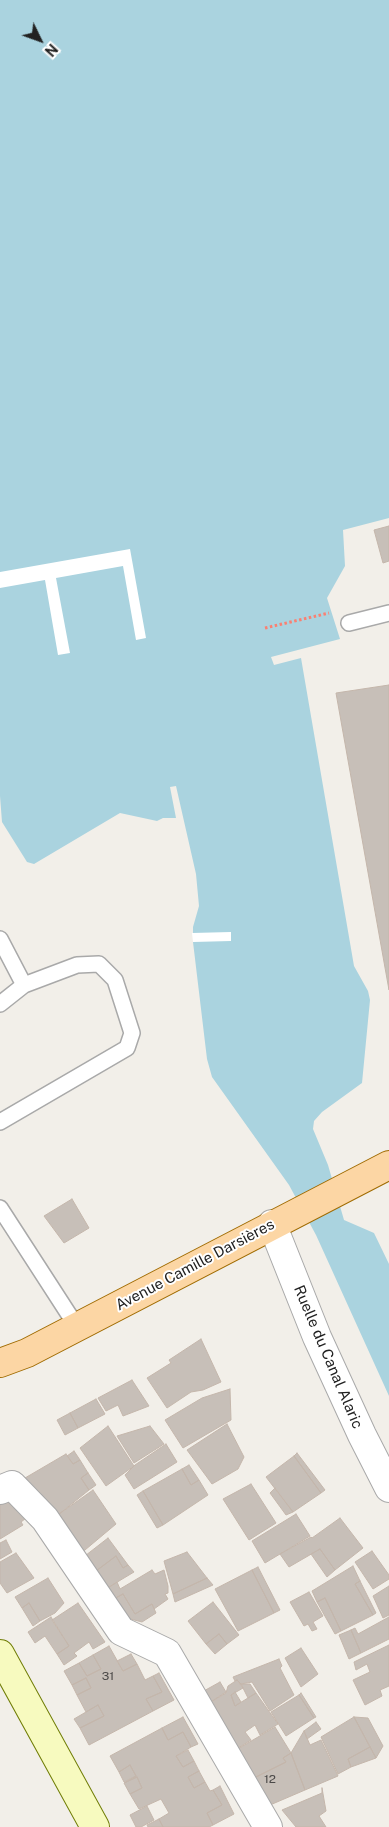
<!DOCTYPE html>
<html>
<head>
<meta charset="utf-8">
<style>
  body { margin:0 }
  #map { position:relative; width:389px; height:1827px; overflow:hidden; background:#f2efe9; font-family:"Public Sans",sans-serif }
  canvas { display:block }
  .north { position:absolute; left:15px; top:15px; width:50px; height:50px; -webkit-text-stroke:4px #fff; paint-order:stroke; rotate:132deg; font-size:14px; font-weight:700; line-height:20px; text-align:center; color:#222 }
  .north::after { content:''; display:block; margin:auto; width:18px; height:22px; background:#222; clip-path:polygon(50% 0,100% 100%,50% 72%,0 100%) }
</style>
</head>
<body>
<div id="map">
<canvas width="389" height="1827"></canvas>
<div class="north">N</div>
</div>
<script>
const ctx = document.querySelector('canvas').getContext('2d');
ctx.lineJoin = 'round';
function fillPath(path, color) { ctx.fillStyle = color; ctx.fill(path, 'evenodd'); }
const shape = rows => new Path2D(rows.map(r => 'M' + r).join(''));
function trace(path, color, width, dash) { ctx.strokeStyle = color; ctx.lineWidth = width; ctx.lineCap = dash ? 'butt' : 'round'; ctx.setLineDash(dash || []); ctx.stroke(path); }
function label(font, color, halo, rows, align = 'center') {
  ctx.font = font + ' "Public Sans",sans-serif'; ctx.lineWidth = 4; ctx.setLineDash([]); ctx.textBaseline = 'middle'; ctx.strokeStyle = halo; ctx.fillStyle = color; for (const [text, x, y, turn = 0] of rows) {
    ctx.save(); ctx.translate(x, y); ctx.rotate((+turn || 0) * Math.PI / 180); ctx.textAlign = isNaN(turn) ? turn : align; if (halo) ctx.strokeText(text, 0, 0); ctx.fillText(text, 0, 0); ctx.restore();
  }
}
const water = shape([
  [0,0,389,0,389,518,343,530,345,566,327,598,340,639,271,657,274,665,301,658,354,966,368,991,370,1000,362,1083,322,1112,314,1121,313,1129,328,1165,344,1220,374,1233,389,1264,389,1396,316,1235,289,1185,212,1077,207,1059,193,942,193,927,199,906,196,874,176,786,170,787,176,818,163,818,157,821,120,813,34,864,27,862,2,822,0,796]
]);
const pier = shape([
  [130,549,146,638,136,640,123,566,56,578,70,653,58,655,45,580,0,588,0,572],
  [231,932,231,941,193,942,192,933]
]);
const building = shape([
  [389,526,389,561,383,563,374,530,389,526],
  [389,685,389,990,336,693,389,685],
  [72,1199,89,1228,64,1243,44,1216,72,1199],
  [201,1339,221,1382,203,1390,191,1392,167,1408,147,1378,171,1363,169,1360,201,1339],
  [132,1380,149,1406,123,1416,118,1405,106,1411,98,1398,132,1380],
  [230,1389,231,1420,183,1448,165,1420,202,1398,230,1389],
  [96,1399,105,1414,78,1428,70,1413,96,1399],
  [70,1413,78,1428,65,1435,57,1420,70,1413],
  [227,1424,244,1457,238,1469,212,1484,187,1450,227,1424],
  [108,1426,134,1466,106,1486,80,1448,108,1426],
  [150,1426,164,1444,134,1463,117,1436,150,1426],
  [166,1444,177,1462,134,1489,125,1475,135,1465,166,1444],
  [74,1451,80,1460,73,1464,67,1456,74,1451],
  [297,1453,325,1490,321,1493,294,1456,297,1453],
  [66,1454,73,1464,80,1460,88,1473,81,1478,89,1490,53,1519,25,1478,66,1454],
  [294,1456,321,1493,293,1512,266,1477,294,1456],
  [189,1465,199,1480,191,1485,182,1469,189,1465],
  [182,1469,191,1485,199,1480,208,1495,163,1525,143,1491,182,1469],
  [88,1473,96,1485,89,1490,81,1478,88,1473],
  [251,1484,276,1523,249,1540,223,1499,251,1484],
  [275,1488,293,1512,286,1515,270,1493,275,1488],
  [93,1490,116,1524,79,1555,52,1519,93,1490],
  [143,1491,163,1525,157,1528,137,1495,143,1491],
  [6,1498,30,1515,21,1522,23,1525,0,1539,0,1502,6,1498],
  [296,1514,310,1536,265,1563,252,1541,296,1514],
  [340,1518,363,1548,335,1570,320,1549,289,1567,280,1554,311,1537,312,1538,340,1518],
  [108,1538,128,1565,123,1568,116,1556,92,1574,81,1559,108,1538],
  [6,1540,12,1552,0,1559,0,1543,6,1540],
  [320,1549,335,1570,327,1577,311,1554,320,1549],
  [372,1551,389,1575,389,1579,373,1589,355,1562,372,1551],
  [187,1552,207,1578,173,1594,164,1561,187,1552],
  [16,1553,34,1578,7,1593,0,1583,0,1562,16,1553],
  [116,1556,123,1568,128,1565,134,1572,104,1590,92,1574,116,1556],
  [353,1566,360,1581,355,1584,373,1615,341,1631,325,1598,317,1602,312,1591,353,1566],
  [258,1567,280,1610,274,1613,252,1570,258,1567],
  [152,1570,155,1574,164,1570,168,1586,168,1593,165,1594,168,1599,154,1609,152,1604,135,1614,123,1594,112,1600,105,1590,117,1582,120,1589,152,1570],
  [252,1570,274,1613,238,1631,215,1589,252,1570],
  [48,1578,64,1603,55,1613,40,1621,29,1603,22,1608,15,1597,48,1578],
  [207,1578,213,1585,175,1602,173,1594,207,1578],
  [360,1581,376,1613,373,1615,355,1584,360,1581],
  [389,1586,389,1615,383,1618,373,1596,389,1586],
  [309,1592,323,1616,313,1622,317,1629,312,1631,308,1624,304,1626,290,1602,309,1592],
  [123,1594,135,1614,152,1604,156,1613,142,1622,123,1617,112,1600,123,1594],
  [325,1598,341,1631,335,1634,317,1602,325,1598],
  [213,1602,239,1635,227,1644,219,1634,206,1644,188,1621,213,1602],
  [29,1603,40,1621,33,1626,22,1608,29,1603],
  [78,1603,105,1642,93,1649,89,1642,74,1653,77,1656,64,1665,57,1654,69,1646,52,1620,78,1603],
  [51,1617,69,1646,57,1654,45,1636,35,1643,28,1632,51,1617],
  [389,1617,389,1639,361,1653,351,1630,355,1628,358,1634,389,1617],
  [351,1630,361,1653,349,1659,339,1635,351,1630],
  [219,1634,227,1644,215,1654,206,1644,219,1634],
  [389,1645,389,1686,380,1690,382,1696,365,1705,353,1680,370,1672,367,1664,356,1670,354,1662,389,1645],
  [109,1646,123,1671,137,1664,145,1680,153,1676,162,1692,146,1699,153,1711,89,1745,80,1728,104,1716,98,1705,86,1712,77,1695,91,1688,86,1678,72,1685,64,1671,79,1663,87,1676,101,1669,93,1655,109,1646],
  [301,1648,318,1674,301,1687,285,1658,301,1648],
  [131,1654,137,1664,123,1671,117,1661,131,1654],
  [93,1655,101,1669,87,1676,79,1663,93,1655],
  [279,1659,282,1666,280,1668,294,1695,270,1711,252,1682,241,1684,237,1680,235,1681,233,1677,279,1659],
  [159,1673,174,1700,153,1711,146,1699,162,1692,153,1676,159,1673],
  [86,1678,91,1688,77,1695,72,1685,86,1678],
  [237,1680,243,1688,231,1695,235,1706,256,1693,278,1724,260,1735,255,1725,245,1732,251,1740,235,1750,209,1703,226,1693,228,1686,237,1680],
  [220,1682,226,1692,209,1703,202,1692,220,1682],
  [241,1684,250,1684,256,1693,248,1698,241,1684],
  [235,1692,241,1702,235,1706,231,1695,235,1692],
  [301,1693,316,1717,314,1718,299,1695,301,1693],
  [299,1695,314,1718,286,1736,271,1712,299,1695],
  [98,1705,104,1716,80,1728,74,1719,98,1705],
  [183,1717,198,1744,191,1747,183,1732,168,1740,162,1728,183,1717],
  [354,1717,368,1718,383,1746,376,1758,354,1717],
  [354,1717,370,1747,348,1759,351,1767,338,1774,321,1737,354,1717],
  [316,1722,321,1729,307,1739,304,1731,316,1722],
  [275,1727,291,1753,283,1758,286,1762,254,1778,236,1750,275,1727],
  [162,1728,168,1740,183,1732,191,1747,176,1756,183,1767,194,1761,199,1771,188,1777,194,1788,205,1782,210,1791,213,1790,222,1805,207,1813,213,1825,209,1827,163,1827,159,1819,169,1813,161,1799,139,1809,130,1794,142,1788,137,1777,124,1783,136,1776,130,1765,119,1772,110,1756,162,1728],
  [304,1731,310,1745,321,1740,338,1776,305,1790,291,1753,304,1731],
  [370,1747,376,1758,351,1767,348,1759,370,1747],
  [188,1750,194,1761,183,1767,176,1756,188,1750],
  [291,1753,305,1790,270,1805,254,1778,286,1762,283,1758,291,1753],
  [130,1765,136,1776,124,1782,119,1772,130,1765],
  [199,1771,205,1782,194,1788,188,1777,199,1771],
  [137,1777,142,1788,130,1794,124,1783,137,1777],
  [220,1786,234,1814,213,1825,207,1813,222,1805,213,1790,220,1786],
  [322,1788,326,1811,319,1816,326,1827,296,1827,282,1810,322,1793,322,1788],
  [147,1806,154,1820,141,1827,136,1827,130,1815,147,1806],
  [159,1819,163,1827,148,1827,147,1825,159,1819]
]);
const path = shape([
  [265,628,329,613]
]);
const lane = shape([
  [349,623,389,613],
  [0,939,24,985,0,1004],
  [0,1122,127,1048,132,1033,115,980,99,964,77,965,24,985],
  [0,1208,77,1327]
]);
const street = shape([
  [272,1224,317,1337,362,1435,389,1488],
  [0,1490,12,1485,45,1519,121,1631,167,1653,268,1827]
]);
const secondary = shape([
  [0,1654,95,1827]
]);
const primary = shape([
  [0,1363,27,1353,389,1165]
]);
const numberNames = [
  ["31",108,1676],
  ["12",270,1779]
];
const streetNames = [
  ["Avenue Camille Darsières",195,1265,-28],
  ["Ruelle du Canal Alaric",328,1357,67]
];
fillPath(water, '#aad3df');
fillPath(pier, '#fff');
fillPath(building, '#c7bfb8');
trace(building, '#c4b6ab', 1);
trace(lane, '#a9a9a9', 18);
trace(street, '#a9a9a9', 30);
trace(secondary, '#707d05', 30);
trace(primary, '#a06b00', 30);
trace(path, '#fa8072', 3, [2.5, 2.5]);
trace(lane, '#fff', 15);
trace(street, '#fff', 28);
trace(secondary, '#f7fabf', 28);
trace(primary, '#fcd6a4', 28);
label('12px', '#4b4948', null, numberNames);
label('15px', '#222', '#fff', streetNames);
</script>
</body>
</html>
